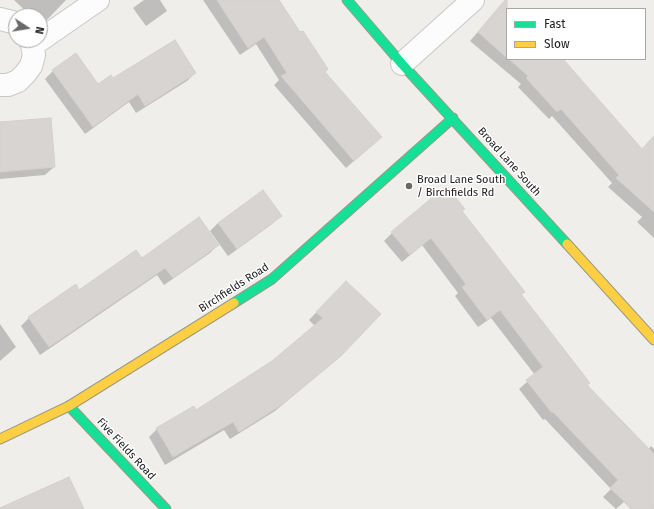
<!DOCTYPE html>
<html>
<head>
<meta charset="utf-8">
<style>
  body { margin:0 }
  #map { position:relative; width:654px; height:509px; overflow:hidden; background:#f0eeeb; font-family:"Fira Sans",sans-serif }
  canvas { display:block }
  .legend { position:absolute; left:506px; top:8px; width:140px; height:52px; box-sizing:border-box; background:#fff; border:1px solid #a7a7a7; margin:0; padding:5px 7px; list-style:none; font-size:12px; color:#222 }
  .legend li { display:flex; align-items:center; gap:8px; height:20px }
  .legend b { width:20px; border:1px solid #a7a7a7 }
  .north { position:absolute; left:8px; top:8px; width:40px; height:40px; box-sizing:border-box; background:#fff; border:1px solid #a7a7a7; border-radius:50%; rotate:102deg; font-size:11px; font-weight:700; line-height:16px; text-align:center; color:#222 }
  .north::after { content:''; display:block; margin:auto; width:14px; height:18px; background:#6a6968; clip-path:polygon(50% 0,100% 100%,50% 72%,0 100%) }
</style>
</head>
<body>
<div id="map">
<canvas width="654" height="509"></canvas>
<ul class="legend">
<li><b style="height:5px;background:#16e098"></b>Fast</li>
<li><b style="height:5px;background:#ffcf43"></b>Slow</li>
</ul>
<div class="north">N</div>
</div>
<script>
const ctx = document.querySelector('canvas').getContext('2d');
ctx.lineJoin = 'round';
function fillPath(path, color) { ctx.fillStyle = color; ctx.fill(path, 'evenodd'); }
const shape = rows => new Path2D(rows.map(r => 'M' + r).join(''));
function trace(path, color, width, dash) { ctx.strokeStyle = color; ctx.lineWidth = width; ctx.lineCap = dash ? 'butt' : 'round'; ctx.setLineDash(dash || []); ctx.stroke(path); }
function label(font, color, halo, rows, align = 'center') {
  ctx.font = font + ' "Fira Sans",sans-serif'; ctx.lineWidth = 3; ctx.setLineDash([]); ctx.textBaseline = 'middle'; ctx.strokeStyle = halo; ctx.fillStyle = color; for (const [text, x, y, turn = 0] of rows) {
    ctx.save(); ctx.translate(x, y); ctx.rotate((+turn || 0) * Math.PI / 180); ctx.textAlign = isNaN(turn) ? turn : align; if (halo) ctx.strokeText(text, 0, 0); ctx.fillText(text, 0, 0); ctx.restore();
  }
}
const shadow = shape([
  [14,0,66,0,41,26,40,16,31,16],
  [144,0,160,0,167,11,146,26,133,8],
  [203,0,278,0,372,145,346,168,274,85,279,80,256,44,240,55],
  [502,4,508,9,507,59,561,59,642,150,654,148,654,238,637,222,642,217,608,187,612,183,552,116,549,119,518,87,521,84,470,41],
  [53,71,98,85,113,79,195,73,187,81,136,113,129,102,85,134,45,79],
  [0,123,54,167,45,175,0,179],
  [461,212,586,385,648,450,651,446,654,449,654,509,631,509,624,502,616,509,603,497,611,489,545,419,543,420,519,389,535,375,491,318,478,327,455,296,458,293,422,245,402,262,384,241,392,233],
  [280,216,272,224,228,256,210,231,218,223],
  [218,245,210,253,164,285,157,275,40,355,21,326,29,318,142,259],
  [338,290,331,364,275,411,230,439,224,430,165,465,149,437,157,429,194,407,196,411,273,362,315,326,309,320],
  [0,324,16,347,0,361]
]);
const building = shape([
  [217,0,279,0,300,32,303,31,328,69,325,72,382,137,354,161,281,76,287,73,264,37,248,48,217,0],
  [505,0,507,0,507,58,478,32,505,0],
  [175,40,196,73,145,106,138,94,93,127,52,70,76,53,98,84,111,75,113,78,175,40],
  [509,59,563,59,642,149,654,136,654,212,616,178,619,175,561,109,557,112,526,78,528,76,509,59],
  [51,118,55,167,0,172,0,122,51,118],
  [446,186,465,209,462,211,525,292,521,294,590,383,587,385,654,454,654,509,632,509,610,488,618,480,553,412,552,413,526,380,543,367,500,310,487,320,462,287,466,284,431,238,410,255,391,232,446,186],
  [263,190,282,216,237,249,218,223,263,190],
  [199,217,219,245,173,278,165,268,49,347,28,317,76,284,79,290,136,250,142,258,199,217],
  [346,281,381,314,341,356,284,403,239,432,233,422,173,457,156,428,194,406,196,410,272,361,323,318,316,312,346,281],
  [69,477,84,509,0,509,0,508,69,477]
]);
const street = shape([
  [0,19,16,23],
  [33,45,98,0],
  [402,64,473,0],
  [0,85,8,85,18,81,25,74,31,66,34,55,31,40]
]);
const fast = shape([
  [347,0,402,64,567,244],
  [234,303,272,279,453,118],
  [69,406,166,509]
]);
const slow = shape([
  [567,244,654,340],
  [0,439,69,406,234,303]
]);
const markers = [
  [409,186,4,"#6a6968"]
];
const streetNames = [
  ["Broad Lane South",509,162,48],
  ["Birchfields Road",234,288,-33],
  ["Five Fields Road",126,449,47]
];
const poiNames = [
  ["Broad Lane South",417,180],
  ["/ Birchfields Rd",417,193]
];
fillPath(shadow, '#0003');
fillPath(building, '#d7d4d2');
trace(building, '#d3d0cc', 1);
trace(street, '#c9c8c7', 24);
trace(fast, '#999a82', 11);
trace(slow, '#999a82', 11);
trace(street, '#fdfcfc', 22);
trace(fast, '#16e098', 9);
trace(slow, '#ffcf43', 9);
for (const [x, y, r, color] of markers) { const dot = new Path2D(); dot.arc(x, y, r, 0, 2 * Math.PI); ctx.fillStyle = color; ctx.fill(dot); trace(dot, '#fff', 1.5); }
label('11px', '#222', '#fff', streetNames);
label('11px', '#222', '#fff', poiNames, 'left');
</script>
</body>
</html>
